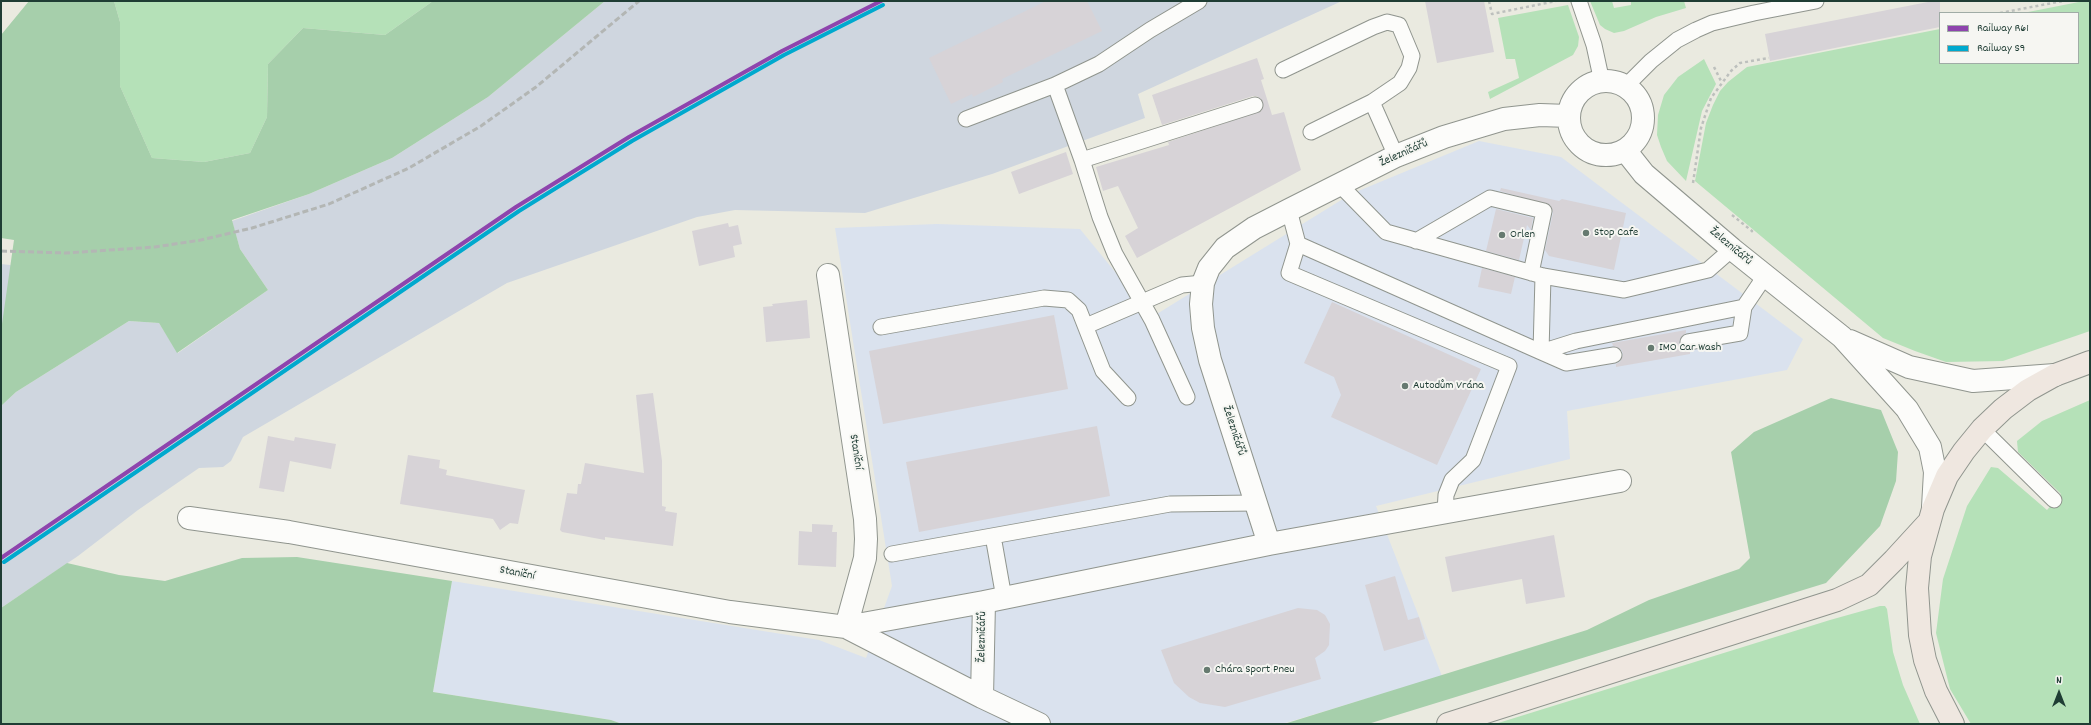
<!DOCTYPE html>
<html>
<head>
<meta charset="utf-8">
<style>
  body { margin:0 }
  #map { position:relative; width:2091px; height:725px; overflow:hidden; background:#eaeae0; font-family:Dekko,sans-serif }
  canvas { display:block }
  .frame { position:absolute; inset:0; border:2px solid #1f3d34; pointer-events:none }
  .legend { position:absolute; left:1939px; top:12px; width:140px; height:52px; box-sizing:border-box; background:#f6f6f2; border:1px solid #a0aca6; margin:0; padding:5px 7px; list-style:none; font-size:12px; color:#1f3d34 }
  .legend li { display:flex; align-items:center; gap:8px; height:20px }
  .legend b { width:20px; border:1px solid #a0aca6 }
  .north { position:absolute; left:2039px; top:673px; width:40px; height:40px; -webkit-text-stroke:3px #f6f6f2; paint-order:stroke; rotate:0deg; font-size:11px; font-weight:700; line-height:16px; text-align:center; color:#1f3d34 }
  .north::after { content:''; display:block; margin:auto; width:14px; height:18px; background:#1f3d34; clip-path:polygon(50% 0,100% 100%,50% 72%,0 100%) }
</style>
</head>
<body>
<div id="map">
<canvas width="2091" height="725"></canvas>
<div class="frame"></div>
<ul class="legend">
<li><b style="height:5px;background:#8e44ad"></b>Railway R61</li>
<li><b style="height:5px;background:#00a9ce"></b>Railway S9</li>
</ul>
<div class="north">N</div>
</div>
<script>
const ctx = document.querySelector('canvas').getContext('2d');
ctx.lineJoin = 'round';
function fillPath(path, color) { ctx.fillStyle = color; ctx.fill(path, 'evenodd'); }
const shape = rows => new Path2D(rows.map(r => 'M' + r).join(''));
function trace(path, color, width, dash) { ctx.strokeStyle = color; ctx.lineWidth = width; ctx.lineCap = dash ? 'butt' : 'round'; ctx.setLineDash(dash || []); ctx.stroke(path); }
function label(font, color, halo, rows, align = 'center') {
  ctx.font = font + ' Dekko,sans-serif'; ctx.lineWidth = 4; ctx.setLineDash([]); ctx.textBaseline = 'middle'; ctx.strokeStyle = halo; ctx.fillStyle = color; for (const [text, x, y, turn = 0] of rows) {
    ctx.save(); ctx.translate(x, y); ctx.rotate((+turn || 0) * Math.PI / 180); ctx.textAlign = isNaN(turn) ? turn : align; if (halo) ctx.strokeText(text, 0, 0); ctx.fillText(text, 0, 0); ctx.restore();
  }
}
const built = shape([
  [1479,141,1561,157,1803,339,1787,370,1567,411,1570,459,1376,506,1442,676,1282,724,622,724,611,720,433,692,452,581,819,640,866,658,892,586,835,228,937,224,1080,229,1152,317,1351,194]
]);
const industrial = shape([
  [605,1,1342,1,1138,94,1145,118,992,174,865,213,735,210,697,217,507,283,243,437,231,461,223,467,199,468,138,510,78,556,1,608,1,406,16,392,129,321,159,323,178,353,268,290,240,249,232,221,309,194,392,158,488,97],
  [1,264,28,267,1,372]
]);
const green = shape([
  [114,1,433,1,385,35,303,28,268,64,267,117,250,153,204,162,152,158,120,86,120,22],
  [1590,1,1612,1,1614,8,1631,5,1631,1,1684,1,1686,8,1656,17,1624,31,1614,33,1605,29,1600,25],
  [2084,1,2090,1,2090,331,2003,361,1946,362,1915,351,1883,338,1695,181,1706,123,1713,105,1720,91,1728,82,1747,67,1940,29,1940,63,2078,63,2078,13,2023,13],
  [1568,5,1579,37,1578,46,1573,55,1490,99,1488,92,1519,78,1515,59,1506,59,1498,18],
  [1704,59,1716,84,1702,111,1686,181,1667,161,1661,147,1657,135,1658,115,1664,95,1678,77],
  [2090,400,2090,724,1971,724,1950,689,1936,633,1943,579,1967,506,1991,467,1998,468,2047,510,2061,494,2018,452,2017,441,2042,421],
  [1880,606,1885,606,1887,609,1893,652,1903,685,1920,724,1495,724,1830,620]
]);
const forest = shape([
  [29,1,114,1,120,22,120,86,152,158,204,162,250,153,267,117,268,64,303,28,385,35,433,1,605,1,488,97,392,158,309,194,232,220,240,249,268,290,177,353,159,323,129,321,16,392,1,406,1,331,14,240,1,238,1,35],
  [1831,398,1881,410,1898,452,1896,481,1880,526,1826,583,1368,724,1284,724,1587,630,1649,600,1739,569,1750,558,1731,452,1754,432],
  [297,557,452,581,433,692,611,720,622,724,1,724,1,608,67,563,119,575,165,581,242,558]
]);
const building = shape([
  [1046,1,1087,1,1102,31,1002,79,1003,82,973,97,972,94,951,104,929,58],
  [1425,1,1484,1,1494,52,1437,63],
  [1933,1,1940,1,1940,27,1770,61,1765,34],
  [1257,58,1264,79,1261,80,1272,115,1284,112,1301,170,1137,258,1125,236,1138,228,1118,186,1103,191,1096,167,1169,145,1168,142,1261,111,1263,102,1257,96,1253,96,1162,125,1152,95],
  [1066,152,1073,174,1019,194,1011,172],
  [1501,188,1559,201,1562,199,1626,213,1614,270,1549,256,1545,250,1553,213,1550,205,1500,191],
  [1496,209,1533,218,1531,230,1527,225,1519,260,1486,251],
  [728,223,729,227,738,225,742,244,733,246,735,257,699,266,692,231],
  [1482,268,1515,277,1511,294,1478,287],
  [807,300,810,338,766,342,763,307,773,306,772,304],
  [1332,302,1481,369,1437,465,1331,417,1341,395,1334,377,1304,363],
  [1054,315,1068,389,883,424,869,351],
  [1686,330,1686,333,1680,339,1679,344,1685,350,1690,351,1690,354,1616,367,1616,364,1620,362,1623,354,1621,349,1613,346,1612,343],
  [653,393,662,461,662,506,666,507,665,511,677,513,673,546,605,537,605,540,562,532,560,530,567,493,577,494,578,484,581,484,585,463,644,473,636,395],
  [1097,426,1110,496,919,532,906,462],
  [268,436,294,441,295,437,336,444,331,469,290,461,284,492,259,488],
  [408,455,440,460,439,468,447,470,446,475,525,490,518,524,510,523,500,530,493,519,400,504],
  [812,524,833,525,832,532,837,532,836,567,798,565,799,531,812,532],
  [1554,535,1565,597,1526,604,1522,579,1452,592,1445,557],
  [1395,576,1408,620,1419,617,1425,639,1384,651,1365,585],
  [1298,608,1317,610,1325,615,1330,624,1329,645,1325,651,1315,658,1321,679,1225,707,1200,703,1189,697,1174,683,1161,650]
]);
const path = shape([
  [1489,1,1492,14,1556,1],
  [2000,13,2063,1],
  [1714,67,1722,83],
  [1693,183,1701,128,1711,98,1731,71,1740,63,1769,58],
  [1732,215,1752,231,1750,233]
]);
const service = shape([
  [1579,1,1594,45,1602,82],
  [1283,70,1373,27,1387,22,1399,25,1412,56,1409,68,1400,83,1372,102,1311,132],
  [1055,85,1082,160],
  [1625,87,1651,61,1677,40,1696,30,1712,23,1754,13,1816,1],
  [1372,102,1396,156],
  [966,119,1055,85,1099,64,1150,30,1199,1],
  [1340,185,1386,232,1543,276,1624,290,1708,270,1732,249],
  [1289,210,1298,244,1289,273,1509,366,1473,460,1452,480,1446,495,1445,512],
  [1416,241,1490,198,1544,211,1531,273],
  [1298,244,1541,352,1576,341,1744,307,1765,276],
  [1543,276,1541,352,1566,363,1614,355],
  [1086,326,1182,285,1203,283],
  [881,327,1044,298,1068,300,1079,310,1103,371,1128,398],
  [1688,342,1740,333,1744,307],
  [1187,397,1152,320,1115,254,1100,217,1082,160,1255,105],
  [1982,429,2054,500],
  [993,536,1004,598],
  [892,554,1170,504,1256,503]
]);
const minor = shape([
  '1569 118a37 37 0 1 1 74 0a37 37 0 1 1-74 0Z',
  [1625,150,1644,174,1732,249,1842,337,1907,409,1930,447,1935,472,1933,507],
  [828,275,865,519,866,539,865,558,846,627,984,602],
  [1850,341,1909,367,1973,381,2055,375],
  [189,518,289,532,730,612,846,627,982,697],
  [1269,544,1620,481],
  [1039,724,982,697,984,602,1269,544,1210,360,1203,328,1201,304,1203,283,1209,268,1225,248,1254,228,1289,210,1396,156,1444,137,1504,119,1540,115,1569,116]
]);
const trunk = shape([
  [1448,724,1837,600,1869,585,1894,560,1927,524],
  [1953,724,1936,691,1925,660,1920,635,1917,588,1920,556,1933,509,1947,476,1964,451,1982,429,2003,409,2028,390,2055,375,2090,362]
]);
const rail = shape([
  [1,251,66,253,155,247,201,240,252,228,329,204,409,168,481,126,536,87,639,1]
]);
const rail1 = shape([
  [1,558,516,207,629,137,782,51,881,1]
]);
const rail2 = shape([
  [4,562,519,211,632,141,784,55,883,5]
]);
const markers = [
  [1586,233,4,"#667a70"],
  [1502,235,4,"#667a70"],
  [1651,348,4,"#667a70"],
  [1405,386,4,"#667a70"],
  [1207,670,4,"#667a70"]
];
const streetNames = [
  ["Železničářů",1404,154,-24],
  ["Železničářů",1730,247,40],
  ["Železničářů",1233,431,72],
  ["Staniční",855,452,81],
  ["Staniční",517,574,11],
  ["Železničářů",983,637,-89]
];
const poiNames = [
  ["Stop Cafe",1594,233],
  ["Orlen",1510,235],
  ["IMO Car Wash",1659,348],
  ["Autodům Vrána",1413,386],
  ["Chára Sport Pneu",1215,670]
];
fillPath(built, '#dae2ee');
fillPath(industrial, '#cfd6df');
fillPath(green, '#b5e1b8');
fillPath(forest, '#a6cfab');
fillPath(building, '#d7d3d7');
trace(service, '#90958e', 17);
trace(minor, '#90958e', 24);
trace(trunk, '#90958e', 24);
trace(path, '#bdc0bd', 2.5, [3, 3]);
trace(service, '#fcfcfa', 15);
trace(minor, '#fcfcfa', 22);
trace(trunk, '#efe7e0', 22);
trace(rail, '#b3b6b4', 3, [6, 3]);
trace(rail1, '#8e44ad', 4);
trace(rail2, '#00a9ce', 4);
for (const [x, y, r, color] of markers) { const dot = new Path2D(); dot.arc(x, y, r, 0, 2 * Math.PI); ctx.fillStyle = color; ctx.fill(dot); trace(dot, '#f6f6f2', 1.5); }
label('12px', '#1f3d34', '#f6f6f2', streetNames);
label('12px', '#1f3d34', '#f6f6f2', poiNames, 'left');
</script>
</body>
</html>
